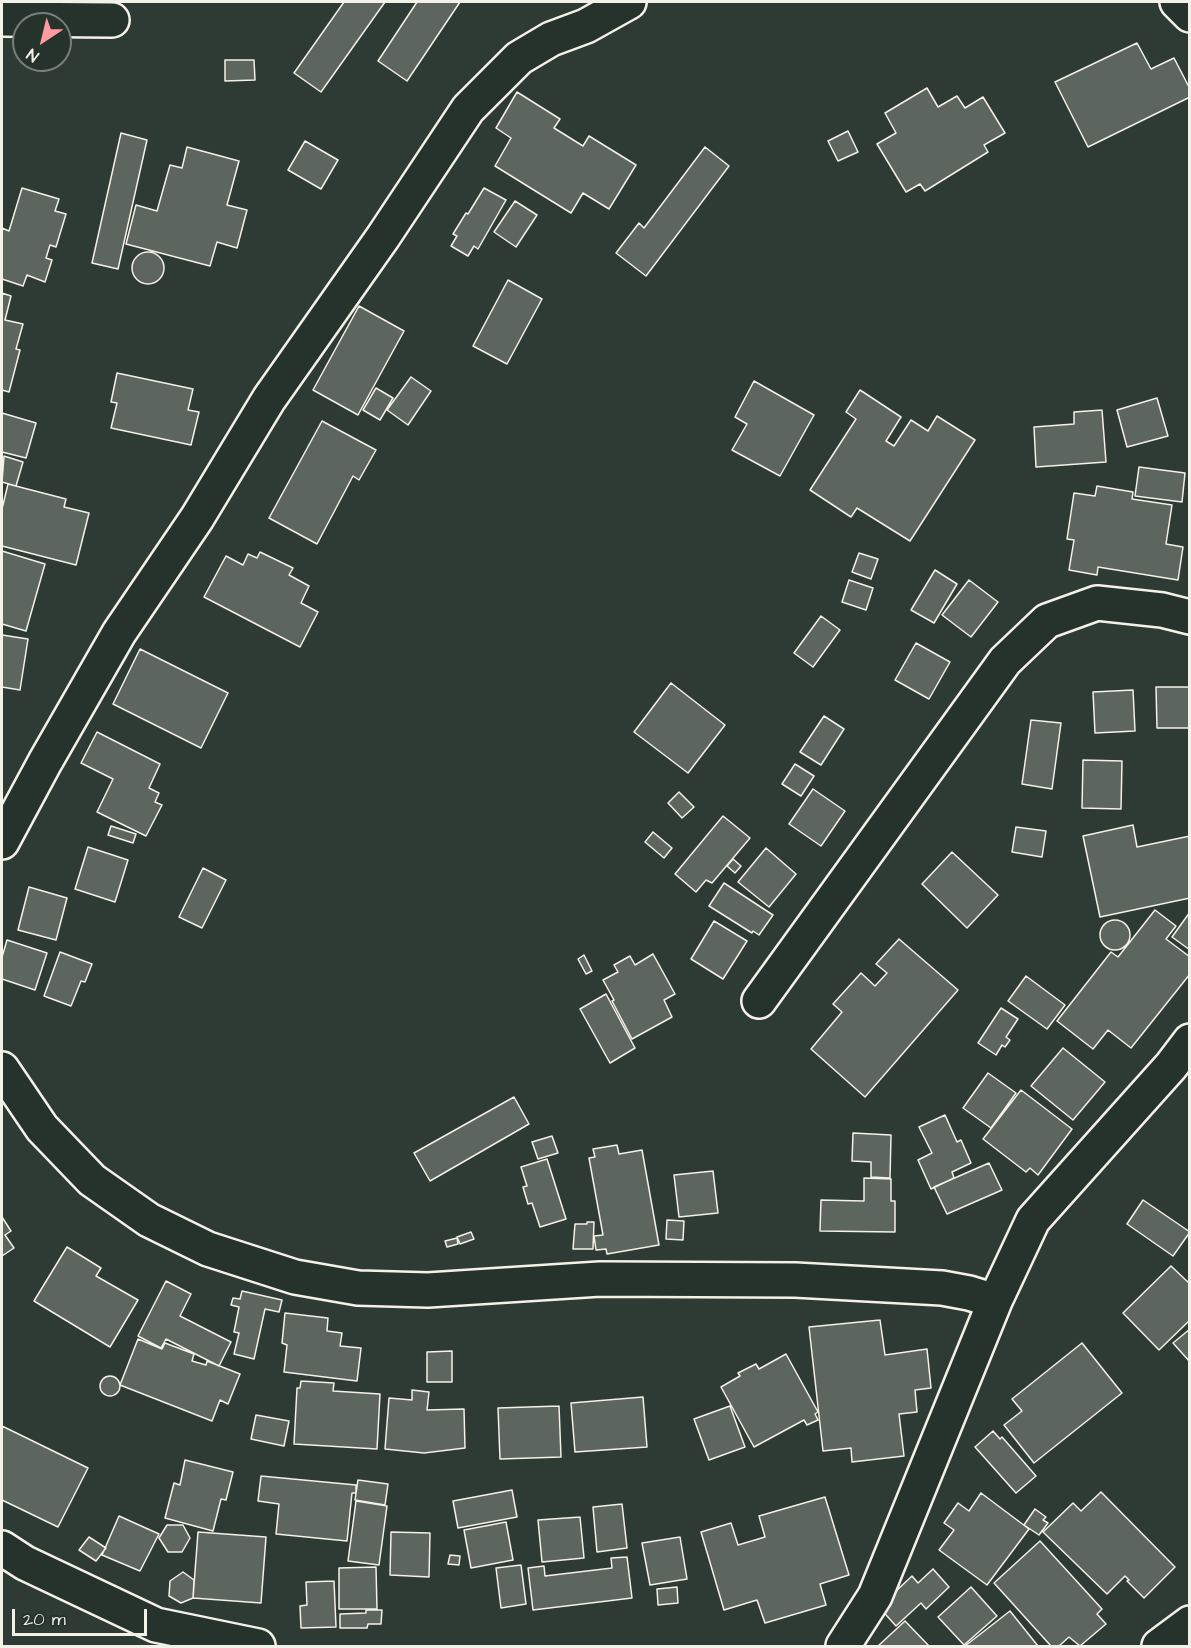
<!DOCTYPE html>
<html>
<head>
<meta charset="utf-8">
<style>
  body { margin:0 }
  #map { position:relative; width:1191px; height:1648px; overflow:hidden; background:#2e3b34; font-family:"Architects Daughter",sans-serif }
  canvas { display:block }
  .frame { position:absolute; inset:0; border:3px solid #f4f1e8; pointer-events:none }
  .north { position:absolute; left:12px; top:12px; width:60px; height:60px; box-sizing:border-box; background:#26332d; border:2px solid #787f78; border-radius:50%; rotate:215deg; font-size:16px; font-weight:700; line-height:24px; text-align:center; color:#f4f1e8 }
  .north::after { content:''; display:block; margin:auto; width:21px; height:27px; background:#ff9aa2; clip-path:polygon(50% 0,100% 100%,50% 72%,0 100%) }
  .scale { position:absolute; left:12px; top:1609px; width:135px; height:27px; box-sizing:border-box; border:3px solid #f4f1e8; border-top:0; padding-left:8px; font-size:18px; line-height:21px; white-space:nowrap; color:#f4f1e8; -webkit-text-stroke:4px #26332d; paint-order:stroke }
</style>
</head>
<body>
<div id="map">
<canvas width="1191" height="1648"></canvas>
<div class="frame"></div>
<div class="north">N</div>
<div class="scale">20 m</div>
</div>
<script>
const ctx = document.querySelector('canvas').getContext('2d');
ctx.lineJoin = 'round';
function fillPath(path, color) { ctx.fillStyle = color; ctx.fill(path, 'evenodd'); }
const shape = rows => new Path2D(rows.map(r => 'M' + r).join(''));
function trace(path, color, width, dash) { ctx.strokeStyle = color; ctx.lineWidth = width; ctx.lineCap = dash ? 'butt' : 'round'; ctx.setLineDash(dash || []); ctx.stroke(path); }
const building = shape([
  [344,2,385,2,321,92,294,73,344,2],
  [417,2,460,2,407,81,378,61,417,2],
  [1137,43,1151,69,1174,58,1190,89,1190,97,1088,147,1055,82,1137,43],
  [225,60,254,60,255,80,225,81,225,60],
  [927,88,938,107,957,96,965,108,983,97,1005,133,984,145,988,152,925,191,920,184,906,192,877,144,896,133,885,113,927,88],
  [517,92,560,119,554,128,583,146,589,136,636,165,609,209,583,193,571,213,495,166,511,138,496,128,517,92],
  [848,131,858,152,838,161,828,141,848,131],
  [121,133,147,140,118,269,92,263,121,133],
  [305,141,338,160,321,189,288,170,305,141],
  [187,147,239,161,227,205,247,210,237,248,217,242,210,266,126,244,136,205,157,211,170,165,182,168,187,147],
  [705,147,729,166,646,276,616,253,639,223,644,228,705,147],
  [22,188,59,199,55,211,66,214,56,247,50,245,46,258,52,260,45,282,27,275,23,286,2,279,2,228,9,231,22,188],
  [484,188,506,200,478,249,474,246,468,256,451,246,457,236,453,234,466,213,468,214,484,188],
  [515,201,537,215,516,247,494,232,515,201],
  '132 268a16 16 0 1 1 32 0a16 16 0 1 1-32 0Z',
  [508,280,542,299,507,364,473,346,508,280],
  [2,293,11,296,5,320,23,324,16,349,20,350,9,392,2,390,2,293],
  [359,306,404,331,358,415,313,390,359,306],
  [117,373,193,389,188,410,199,412,191,445,111,428,117,403,111,402,117,373],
  [411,377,431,391,408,425,387,410,411,377],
  [754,381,814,415,780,476,732,450,747,424,735,417,754,381],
  [376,388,393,398,380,420,363,410,376,388],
  [860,390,901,417,886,441,894,446,911,420,928,431,937,416,975,440,910,541,857,508,851,517,810,490,856,419,846,412,860,390],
  [1157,398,1168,436,1127,447,1117,410,1157,398],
  [1102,410,1106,462,1036,467,1034,427,1074,424,1074,412,1102,410],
  [2,413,36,423,26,458,2,452,2,413],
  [322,421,376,450,359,480,353,476,317,544,269,518,322,421],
  [4,456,23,462,16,486,2,482,4,456],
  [1139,467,1185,473,1182,502,1135,496,1139,467],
  [8,484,66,499,64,507,89,513,76,565,2,546,2,509,8,484],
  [1097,486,1133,492,1132,499,1172,505,1166,544,1183,547,1178,580,1098,567,1097,575,1069,570,1074,540,1067,539,1074,493,1095,496,1097,486],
  [2,551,45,564,26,631,2,624,2,551],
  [260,552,293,568,289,575,309,586,301,603,318,612,300,647,204,597,226,556,243,565,248,554,257,558,260,552],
  [859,553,878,559,871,579,852,572,859,553],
  [935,570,957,584,934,623,911,610,935,570],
  [849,580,873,588,866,610,842,602,849,580],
  [969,580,998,602,971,637,942,615,969,580],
  [821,616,840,630,813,667,794,653,821,616],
  [2,635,28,639,20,690,2,687,2,635],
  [916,643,950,662,929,699,895,680,916,643],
  [140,649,228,693,201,748,113,704,140,649],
  [671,683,725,725,688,773,634,732,671,683],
  [1156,687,1190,687,1190,728,1157,728,1156,687],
  [1133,690,1135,731,1095,733,1093,692,1133,690],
  [824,716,844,729,821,765,800,752,824,716],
  [1031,720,1061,723,1052,789,1022,784,1031,720],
  [97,732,160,764,149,788,159,793,155,802,162,805,146,836,97,812,113,779,81,763,97,732],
  [1083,760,1122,761,1121,809,1082,808,1083,760],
  [795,764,814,776,801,796,782,784,795,764],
  [813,789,845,811,821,846,789,824,813,789],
  [679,792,694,807,682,818,668,803,679,792],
  [723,816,750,838,712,883,706,880,696,892,675,874,723,816],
  [1133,825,1137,847,1190,836,1190,898,1100,917,1083,836,1133,825],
  [111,826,136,834,133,843,108,835,111,826],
  [1016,827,1046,831,1042,857,1012,852,1016,827],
  [653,832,672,848,664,858,645,842,653,832],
  [88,847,128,860,115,902,75,889,88,847],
  [766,848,796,874,769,907,738,882,766,848],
  [952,852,998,895,967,928,922,884,952,852],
  [733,859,741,866,735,873,727,866,733,859],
  [203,868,226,880,202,928,179,917,203,868],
  [724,883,773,915,759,935,753,931,752,933,709,906,724,883],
  [29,887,67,898,56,940,18,930,29,887],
  [1155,910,1176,926,1166,939,1190,957,1190,974,1131,1048,1108,1030,1093,1049,1057,1021,1111,952,1118,957,1155,910],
  [1190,912,1190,950,1172,937,1190,912],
  '1100 935a15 15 0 1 1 30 0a15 15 0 1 1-30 0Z',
  [714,921,747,941,723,979,691,959,714,921],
  [899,939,958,990,865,1097,811,1049,842,1012,833,1004,861,973,875,986,887,973,876,964,899,939],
  [7,940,47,953,35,990,2,979,2,957,7,940],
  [60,952,92,964,85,982,81,981,71,1006,44,996,60,952],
  [653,954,675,994,664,1000,672,1017,632,1039,612,1001,614,1000,603,980,618,972,614,965,630,956,635,965,653,954],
  [584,955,592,971,586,974,578,959,584,955],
  [1026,976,1065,1005,1047,1029,1008,1001,1026,976],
  [606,994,635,1048,610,1063,580,1009,606,994],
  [1001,1008,1018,1019,1006,1037,1010,1040,1005,1047,1002,1045,996,1055,978,1043,1001,1008],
  [1063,1048,1105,1082,1073,1120,1031,1086,1063,1048],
  [988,1073,1016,1093,991,1128,963,1108,988,1073],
  [1021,1090,1072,1129,1038,1175,1030,1168,1026,1172,983,1139,1021,1090],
  [514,1097,529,1124,430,1181,414,1153,514,1097],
  [945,1115,957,1142,961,1140,971,1163,952,1172,954,1178,931,1189,918,1160,932,1153,919,1127,945,1115],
  [853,1133,891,1135,890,1178,871,1177,871,1162,852,1161,853,1133],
  [552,1136,558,1153,538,1159,532,1142,552,1136],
  [617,1145,619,1154,642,1150,659,1245,607,1254,606,1249,596,1250,594,1236,603,1235,589,1158,595,1157,593,1149,617,1145],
  [547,1159,566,1219,540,1227,532,1203,528,1204,523,1187,527,1186,521,1167,547,1159],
  [989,1163,1002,1190,947,1214,934,1187,989,1163],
  [713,1171,718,1213,679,1217,674,1175,713,1171],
  [864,1178,891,1179,891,1201,895,1201,895,1232,820,1231,821,1200,864,1201,864,1178],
  [1143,1200,1190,1232,1173,1256,1127,1224,1143,1200],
  [2,1217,11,1231,5,1235,14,1248,2,1256,2,1217],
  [667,1220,684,1221,683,1240,666,1239,667,1220],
  [587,1222,594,1222,593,1249,573,1249,575,1224,587,1224,587,1222],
  [471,1232,474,1239,460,1244,457,1237,471,1232],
  [457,1238,458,1244,447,1247,445,1241,457,1238],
  [67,1247,101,1268,96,1276,138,1300,110,1347,34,1301,67,1247],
  [1171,1266,1190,1284,1190,1320,1159,1350,1123,1313,1171,1266],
  [166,1281,191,1294,180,1316,231,1342,219,1366,166,1339,161,1348,138,1336,166,1281],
  [242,1291,282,1300,279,1312,265,1309,254,1359,234,1354,239,1333,234,1332,239,1307,231,1305,233,1298,240,1299,242,1291],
  [285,1313,328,1318,327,1331,342,1333,340,1346,361,1348,357,1381,284,1372,287,1345,282,1343,285,1313],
  [880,1320,885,1355,927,1349,931,1388,915,1390,917,1412,899,1414,904,1456,852,1462,851,1448,823,1451,809,1327,880,1320],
  [1190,1329,1190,1362,1173,1343,1190,1329],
  [138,1339,162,1349,165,1343,194,1354,192,1361,206,1365,207,1361,240,1374,228,1404,220,1400,212,1421,120,1385,138,1339],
  [1082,1343,1122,1393,1034,1463,1004,1425,1022,1411,1012,1399,1082,1343],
  [452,1351,452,1382,427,1382,427,1352,452,1351],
  [786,1354,818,1412,815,1414,818,1420,807,1425,804,1420,754,1447,721,1387,740,1376,738,1373,756,1364,759,1369,786,1354],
  '100 1386a10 10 0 1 1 20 0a10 10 0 1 1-20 0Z',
  [301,1381,334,1383,333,1391,380,1394,377,1449,294,1444,297,1388,300,1388,301,1381],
  [412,1390,429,1392,427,1410,464,1409,465,1448,424,1453,385,1449,389,1398,412,1400,412,1390],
  [643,1397,647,1447,575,1452,571,1403,643,1397],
  [559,1406,561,1457,500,1459,498,1408,559,1406],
  [730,1406,745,1447,709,1460,694,1419,730,1406],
  [256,1415,289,1421,284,1446,251,1439,256,1415],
  [2,1426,88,1468,58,1527,2,1500,2,1426],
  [993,1431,1000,1439,1002,1437,1036,1476,1016,1493,975,1447,993,1431],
  [185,1460,233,1472,226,1500,221,1499,213,1531,165,1518,174,1483,180,1485,185,1460],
  [261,1476,356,1485,356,1493,352,1493,347,1541,276,1534,279,1504,258,1501,261,1476],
  [358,1480,388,1484,385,1505,355,1500,358,1480],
  [512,1490,517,1517,458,1528,453,1501,512,1490],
  [1101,1492,1175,1567,1144,1598,1127,1581,1129,1580,1125,1576,1107,1594,1043,1532,1073,1503,1081,1511,1101,1492],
  [981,1493,1029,1529,987,1585,939,1550,954,1530,944,1523,958,1503,969,1511,981,1493],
  [825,1497,849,1575,820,1584,826,1605,765,1623,757,1600,724,1610,701,1532,731,1523,738,1545,765,1537,759,1516,825,1497],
  [356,1501,387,1506,379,1565,348,1561,356,1501],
  [622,1504,627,1548,597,1552,593,1507,622,1504],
  [1035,1509,1046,1517,1043,1520,1048,1523,1039,1535,1024,1525,1035,1509],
  [119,1516,159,1534,140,1571,102,1555,119,1516],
  [580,1517,584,1558,542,1562,538,1520,580,1517],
  [506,1522,513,1560,471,1568,464,1530,506,1522],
  [167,1525,183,1525,190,1538,182,1552,168,1552,159,1538,167,1525],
  [198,1532,266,1537,261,1603,193,1598,198,1532],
  [391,1532,430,1533,429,1577,390,1575,391,1532],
  [89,1537,106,1548,96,1561,79,1550,89,1537],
  [680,1537,687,1579,650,1585,642,1543,680,1537],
  [1040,1541,1102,1609,1097,1614,1106,1624,1080,1646,1069,1637,1059,1646,1051,1646,994,1583,1040,1541],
  [450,1555,460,1556,459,1565,448,1564,450,1555],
  [627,1557,632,1598,533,1610,528,1568,544,1566,545,1576,612,1568,611,1558,627,1557],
  [521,1565,526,1604,501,1608,496,1568,521,1565],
  [376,1567,377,1609,339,1609,339,1568,376,1567],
  [933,1569,949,1587,926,1609,921,1603,896,1626,879,1607,912,1576,918,1583,933,1569],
  [183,1572,194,1580,193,1598,181,1603,169,1596,170,1581,183,1572],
  [334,1581,336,1627,301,1628,300,1606,307,1605,306,1582,334,1581],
  [677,1587,678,1603,658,1605,657,1589,677,1587],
  [971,1587,997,1616,964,1645,938,1617,971,1587],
  [366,1610,382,1610,381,1624,368,1624,367,1628,340,1628,340,1614,366,1613,366,1610],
  [1010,1611,1038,1646,965,1646,1010,1611],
  [905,1621,929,1646,878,1646,905,1621]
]);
const minor = shape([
  [1177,2,1190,15],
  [2,19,112,20],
  [2,842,45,762,119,633,197,518,269,399,383,237,468,109,519,58,551,39,586,26,629,2],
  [759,1001,1005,661,1047,621,1097,603,1162,610,1190,617],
  [2,1069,42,1128,92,1180,149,1220,208,1249,295,1277,358,1288,428,1290,600,1279,795,1280,942,1288,969,1293,995,1301],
  [2,1548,25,1563,156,1625,258,1646],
  [843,1646,875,1596,995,1301,1033,1220,1171,1066,1190,1041],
  [1159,1646,1190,1623]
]);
fillPath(building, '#5c655e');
trace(building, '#f4f1e8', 1.5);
trace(minor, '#f4f1e8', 38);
trace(minor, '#26332d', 33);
</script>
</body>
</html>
